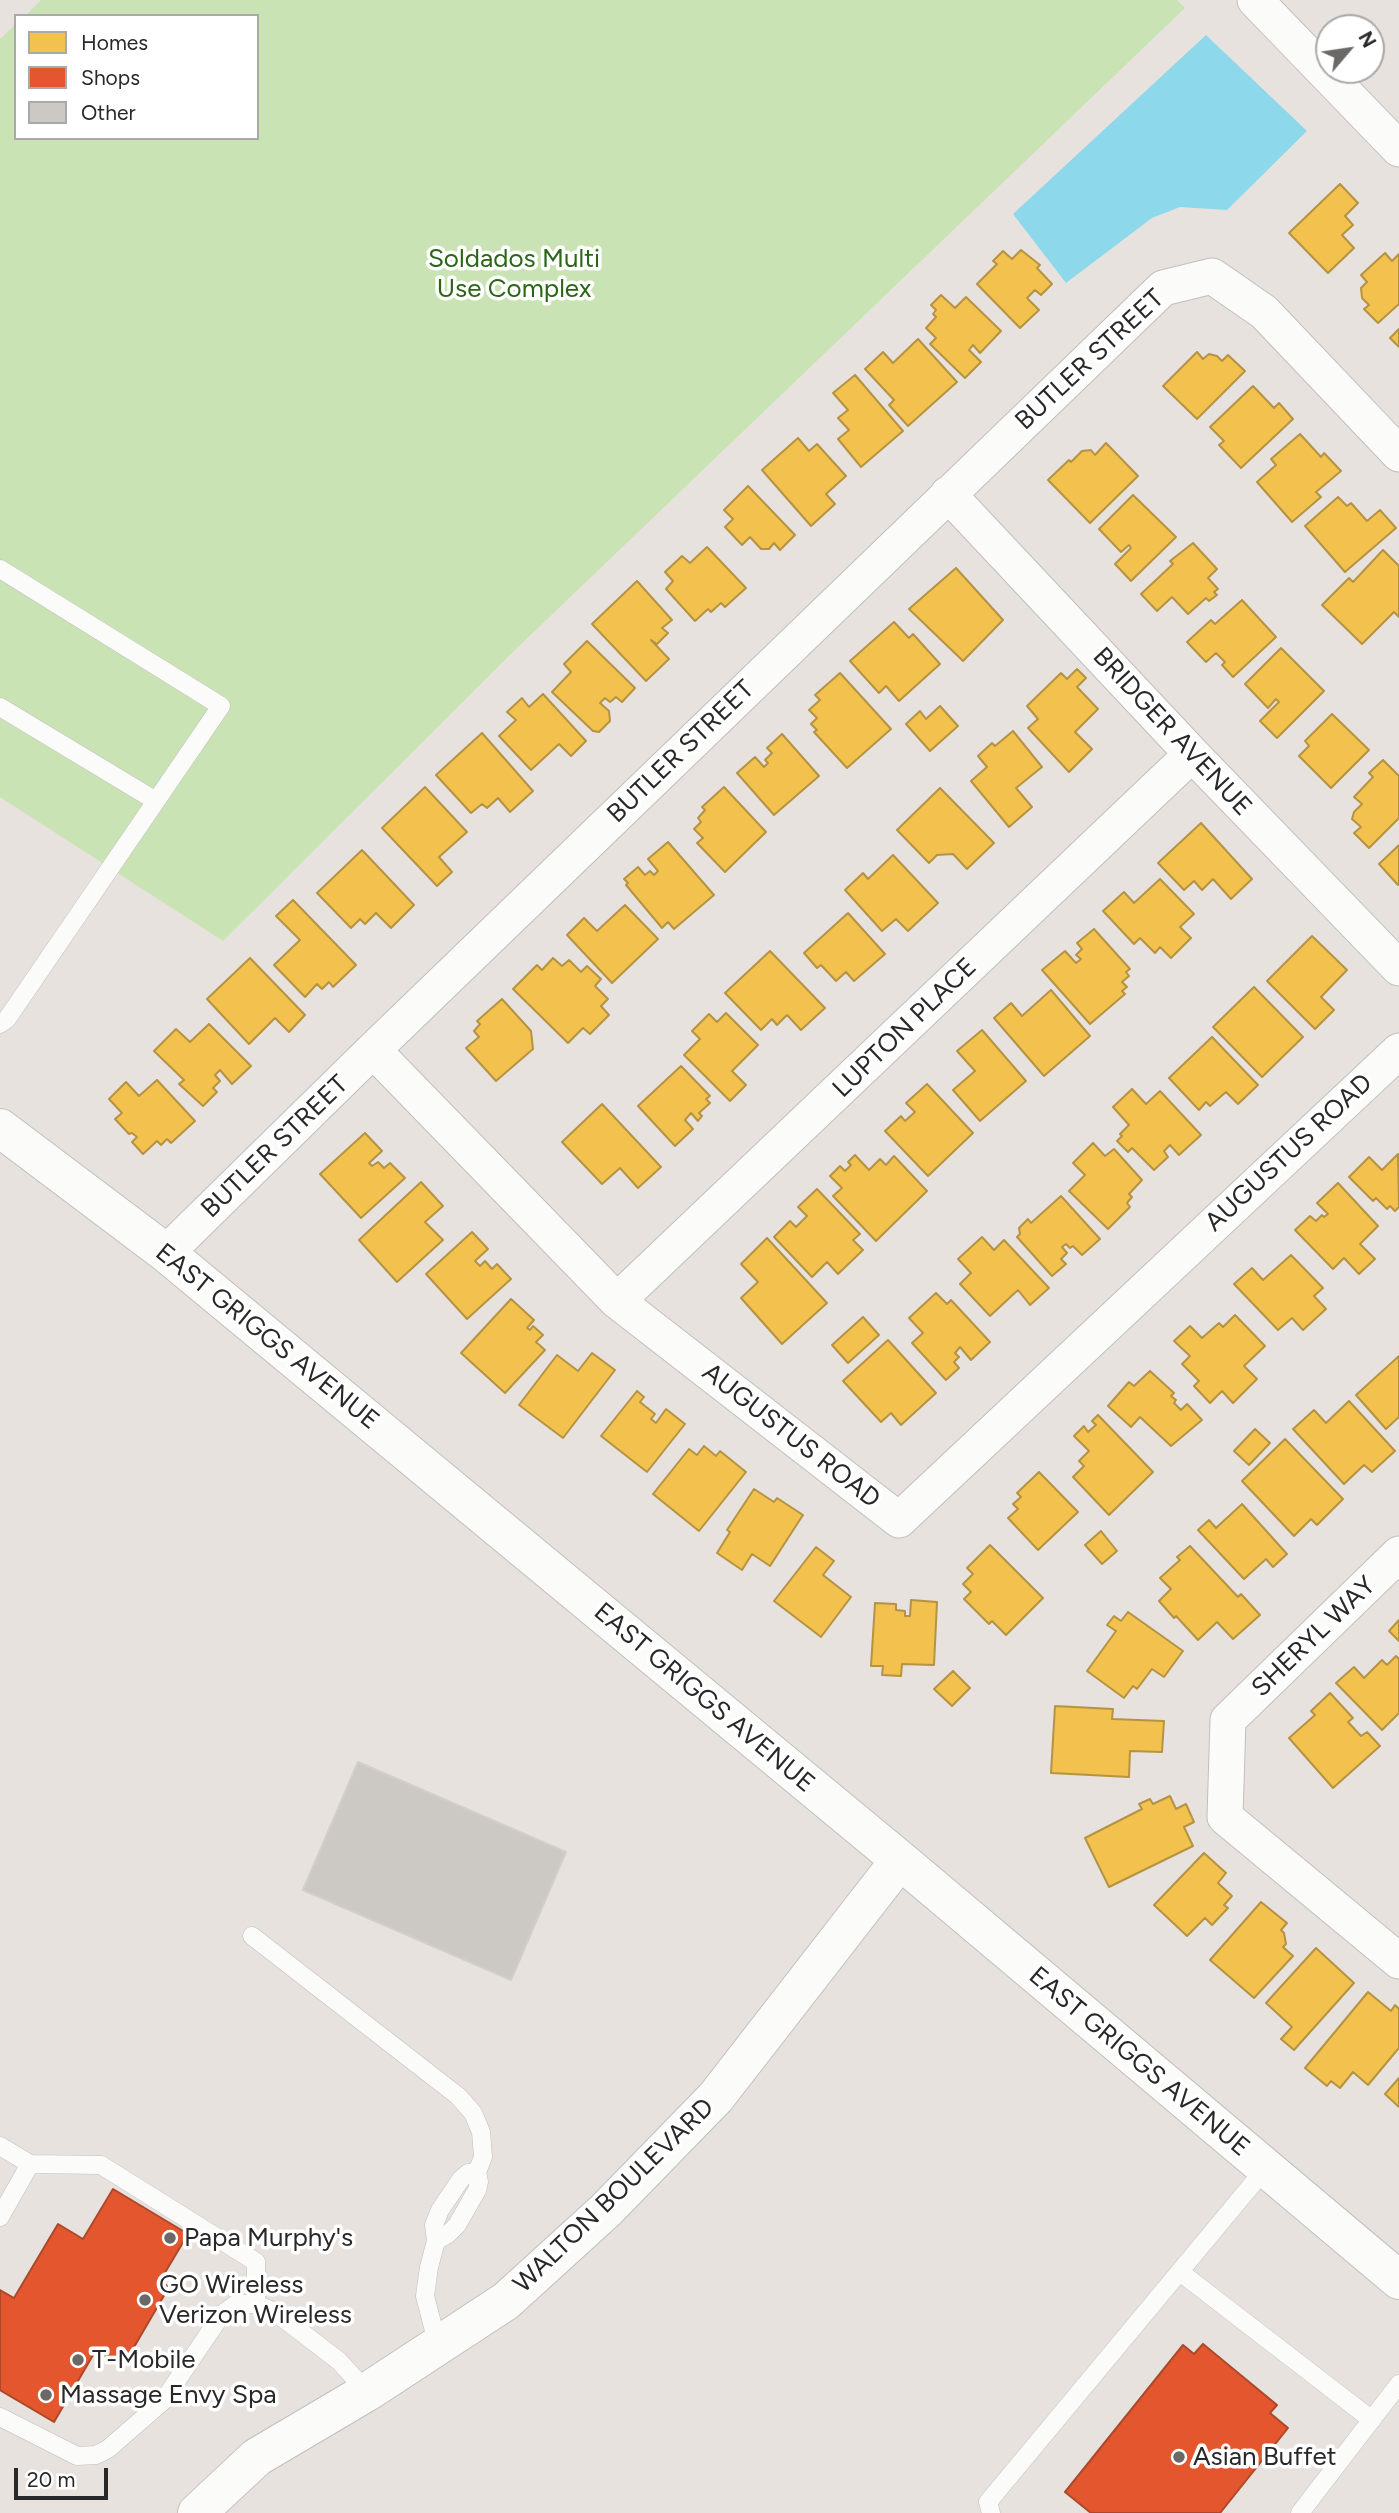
<!DOCTYPE html>
<html>
<head>
<meta charset="utf-8">
<style>
  body { margin:0 }
  #map { position:relative; width:1399px; height:2513px; overflow:hidden; background:#e7e2dd; font-family:Figtree,sans-serif }
  canvas { display:block }
  .legend { position:absolute; left:14px; top:14px; width:245px; height:126px; box-sizing:border-box; background:#fff; border:2px solid #a9a9a9; margin:0; padding:9px 12px; list-style:none; font-size:21px; color:#282828 }
  .legend li { display:flex; align-items:center; gap:14px; height:35px }
  .legend b { width:35px; border:2px solid #a9a9a9 }
  .north { position:absolute; left:1315px; top:14px; width:70px; height:70px; box-sizing:border-box; background:#fff; border:2px solid #a9a9a9; border-radius:50%; rotate:61deg; font-size:19px; font-weight:700; line-height:28px; text-align:center; color:#282828 }
  .north::after { content:''; display:block; margin:auto; width:24px; height:32px; background:#6b6967; clip-path:polygon(50% 0,100% 100%,50% 72%,0 100%) }
  .scale { position:absolute; left:14px; top:2468px; width:94px; height:32px; box-sizing:border-box; border:4px solid #282828; border-top:0; padding-left:9px; font-size:21px; line-height:24px; white-space:nowrap; color:#282828; -webkit-text-stroke:5px #fff; paint-order:stroke }
</style>
</head>
<body>
<div id="map">
<canvas width="1399" height="2513"></canvas>
<ul class="legend">
<li><b style="height:19px;background:#f2c14e"></b>Homes</li>
<li><b style="height:19px;background:#e4572e"></b>Shops</li>
<li><b style="height:19px;background:#ccc8c4"></b>Other</li>
</ul>
<div class="north">N</div>
<div class="scale">20 m</div>
</div>
<script>
const ctx = document.querySelector('canvas').getContext('2d');
ctx.lineJoin = 'round';
function fillPath(path, color) { ctx.fillStyle = color; ctx.fill(path, 'evenodd'); }
const shape = rows => new Path2D(rows.map(r => 'M' + r).join(''));
function trace(path, color, width, dash) { ctx.strokeStyle = color; ctx.lineWidth = width; ctx.lineCap = dash ? 'butt' : 'round'; ctx.setLineDash(dash || []); ctx.stroke(path); }
function label(font, color, halo, rows, align = 'center') {
  ctx.font = font + ' Figtree,sans-serif'; ctx.lineWidth = 7; ctx.setLineDash([]); ctx.textBaseline = 'middle'; ctx.strokeStyle = halo; ctx.fillStyle = color; for (const [text, x, y, turn = 0] of rows) {
    ctx.save(); ctx.translate(x, y); ctx.rotate((+turn || 0) * Math.PI / 180); ctx.textAlign = isNaN(turn) ? turn : align; if (halo) ctx.strokeText(text, 0, 0); ctx.fillText(text, 0, 0); ctx.restore();
  }
}
const green = shape([
  [41,0,1177,0,1185,8,516,649,223,941,0,797,0,39,16,24,16,138,257,138,257,16,25,16]
]);
const water = shape([
  [1206,35,1307,131,1227,210,1180,207,1152,218,1066,283,1013,214]
]);
const homes = shape([
  [1340,184,1358,203,1345,216,1353,225,1342,235,1354,248,1328,273,1289,233,1340,184],
  [1021,250,1040,265,1037,268,1052,284,1041,295,1035,290,1027,298,1039,310,1020,328,977,284,997,264,993,261,1003,251,1012,259,1021,250],
  [1385,253,1392,261,1399,254,1399,304,1378,323,1364,309,1369,305,1362,298,1361,288,1367,282,1361,275,1385,253],
  [941,295,955,308,966,297,1001,331,980,353,973,345,969,350,981,362,965,378,930,344,936,338,926,328,936,317,933,314,936,310,931,305,941,295],
  [1399,329,1399,347,1390,338,1399,329],
  [918,339,957,382,908,426,889,405,894,400,865,369,883,352,893,363,918,339],
  [1197,352,1203,359,1209,354,1217,356,1222,361,1228,355,1245,371,1197,419,1163,386,1197,352],
  [855,375,903,431,861,467,838,439,849,430,838,418,848,410,833,393,855,375],
  [1253,386,1274,408,1279,403,1293,419,1241,468,1219,445,1224,441,1210,427,1253,386],
  [1300,434,1321,457,1324,453,1341,471,1316,492,1321,497,1292,522,1257,482,1276,465,1271,459,1300,434],
  [798,438,809,451,817,444,846,476,826,494,835,504,811,526,762,470,798,438],
  [1106,443,1138,476,1090,523,1048,480,1069,460,1071,462,1082,451,1091,450,1095,455,1106,443],
  [748,486,795,535,780,550,774,543,769,549,761,549,750,537,742,545,725,527,733,519,724,510,748,486],
  [1133,495,1176,537,1131,581,1115,564,1131,548,1129,545,1121,552,1099,529,1133,495],
  [1338,497,1347,506,1351,503,1367,521,1380,510,1396,528,1345,572,1305,526,1338,497],
  [1193,543,1217,569,1208,578,1218,589,1214,592,1217,595,1209,601,1206,598,1188,614,1172,597,1157,611,1141,594,1173,564,1170,561,1193,543],
  [707,547,746,588,725,607,721,603,711,612,708,609,695,621,666,589,673,581,665,572,682,556,690,563,707,547],
  [1383,550,1399,566,1399,617,1394,612,1362,644,1322,605,1349,578,1353,582,1383,550],
  [956,568,1003,620,963,661,909,609,956,568],
  [637,581,672,620,662,628,668,633,657,644,651,640,669,659,646,681,592,624,637,581],
  [1242,600,1276,637,1233,677,1222,665,1225,662,1216,653,1206,662,1187,642,1211,620,1215,624,1242,600],
  [894,622,909,638,913,634,940,664,899,701,886,686,879,693,850,661,894,622],
  [587,641,635,688,622,702,616,697,610,702,605,698,600,703,609,711,610,721,599,732,593,731,552,692,571,672,564,664,587,641],
  [1281,648,1324,691,1277,738,1260,721,1279,702,1276,699,1268,708,1245,684,1281,648],
  [1077,669,1086,678,1077,687,1098,709,1075,732,1092,749,1069,772,1028,728,1038,719,1027,706,1061,673,1067,679,1077,669],
  [840,673,891,729,847,768,814,732,817,730,811,724,817,718,809,710,820,700,815,695,840,673],
  [543,694,586,741,571,756,559,744,531,770,499,736,516,720,507,712,522,698,529,707,543,694],
  [940,706,958,726,930,751,906,724,920,711,926,719,940,706],
  [1332,714,1369,750,1331,788,1299,756,1309,746,1305,741,1332,714],
  [1013,731,1042,767,1016,788,1032,807,1009,827,971,781,987,767,978,756,992,743,995,746,1013,731],
  [482,733,533,791,510,812,498,798,487,808,482,804,471,813,436,775,482,733],
  [782,734,819,776,774,815,737,773,755,757,764,767,768,763,765,760,772,753,767,748,782,734],
  [1383,760,1399,776,1399,818,1369,848,1354,833,1361,827,1352,819,1354,812,1362,804,1354,797,1373,777,1369,773,1383,760],
  [425,787,467,832,439,857,452,872,437,886,382,828,425,787],
  [724,787,766,832,725,872,697,843,703,838,694,829,701,822,698,818,705,810,702,807,724,787],
  [940,788,994,843,967,869,953,854,937,855,929,863,897,830,940,788],
  [1201,823,1252,879,1231,899,1213,879,1202,890,1194,881,1184,890,1158,863,1201,823],
  [668,842,714,895,674,929,668,922,662,928,626,885,628,883,624,879,638,867,645,875,650,871,654,875,658,871,648,859,668,842],
  [1399,845,1399,884,1398,885,1379,864,1399,845],
  [362,850,414,905,391,928,376,913,365,924,360,919,351,928,317,893,362,850],
  [893,855,938,903,908,931,896,919,882,931,845,890,863,873,868,879,893,855],
  [1160,879,1194,914,1180,927,1191,938,1171,958,1160,947,1155,953,1140,938,1134,944,1103,911,1124,892,1134,903,1160,879],
  [293,900,356,965,333,987,329,982,322,989,317,984,305,997,274,965,300,940,276,916,293,900],
  [625,905,658,939,612,983,567,935,584,918,597,931,625,905],
  [848,913,885,954,854,981,846,972,836,981,821,965,817,968,804,953,848,913],
  [1094,929,1130,969,1126,972,1129,976,1122,982,1127,987,1122,991,1125,994,1090,1024,1042,970,1065,951,1076,963,1081,959,1076,955,1082,949,1077,943,1094,929],
  [1312,936,1347,970,1321,997,1334,1010,1315,1029,1267,981,1312,936],
  [770,951,825,1008,801,1030,787,1015,777,1025,772,1019,761,1030,725,993,770,951],
  [250,958,305,1015,289,1032,275,1018,249,1044,207,999,250,958],
  [553,958,562,966,569,960,581,972,587,966,601,979,595,986,608,999,601,1006,609,1015,590,1034,583,1028,568,1043,513,989,537,965,542,970,553,958],
  [1254,987,1303,1037,1262,1077,1213,1027,1254,987],
  [1051,990,1090,1036,1044,1076,994,1018,1011,1003,1022,1016,1051,990],
  [502,999,531,1031,533,1049,496,1081,466,1048,479,1037,474,1031,480,1024,477,1021,502,999],
  [726,1013,758,1045,732,1071,746,1085,730,1101,684,1055,700,1039,692,1031,709,1014,717,1022,726,1013],
  [209,1024,251,1066,232,1084,220,1070,215,1075,220,1081,213,1088,217,1092,203,1106,179,1084,184,1080,154,1051,176,1029,190,1042,209,1024],
  [982,1030,1026,1081,980,1121,953,1090,975,1071,957,1051,982,1030],
  [1212,1037,1258,1085,1238,1104,1226,1092,1210,1106,1206,1102,1199,1110,1169,1078,1212,1037],
  [681,1066,710,1096,706,1099,710,1103,699,1113,702,1116,698,1121,691,1113,685,1120,693,1129,675,1146,638,1106,681,1066],
  [157,1080,195,1121,171,1143,167,1139,161,1145,157,1141,143,1154,132,1142,137,1137,132,1133,129,1134,115,1119,122,1113,109,1099,126,1082,139,1096,157,1080],
  [927,1084,973,1133,928,1176,885,1131,901,1116,905,1121,915,1112,906,1103,927,1084],
  [1132,1089,1146,1104,1160,1091,1201,1135,1179,1155,1170,1145,1164,1151,1168,1157,1154,1170,1132,1148,1128,1152,1117,1141,1122,1136,1120,1134,1129,1125,1113,1107,1132,1089],
  [602,1104,661,1167,638,1188,620,1168,602,1184,562,1142,602,1104],
  [365,1133,382,1151,369,1163,372,1166,378,1162,384,1168,390,1163,405,1178,361,1218,320,1174,365,1133],
  [1093,1143,1105,1156,1114,1149,1142,1180,1129,1194,1132,1197,1127,1203,1130,1207,1108,1229,1069,1191,1085,1175,1073,1163,1093,1143],
  [1398,1154,1399,1207,1395,1211,1390,1206,1387,1209,1376,1198,1373,1201,1349,1177,1369,1157,1382,1170,1398,1154],
  [855,1155,869,1170,880,1159,886,1165,894,1156,927,1191,876,1241,833,1196,842,1188,830,1176,840,1166,845,1171,851,1165,848,1162,855,1155],
  [421,1182,443,1206,425,1222,443,1240,397,1282,359,1240,421,1182],
  [1338,1183,1378,1226,1360,1244,1375,1259,1359,1274,1344,1258,1333,1269,1295,1230,1310,1216,1316,1221,1322,1215,1324,1217,1328,1214,1317,1203,1338,1183],
  [817,1189,860,1234,853,1240,863,1250,838,1274,827,1262,812,1277,774,1237,790,1221,796,1227,807,1216,798,1207,817,1189],
  [1061,1196,1100,1239,1082,1255,1073,1246,1070,1248,1066,1244,1062,1247,1067,1253,1061,1259,1066,1264,1052,1276,1017,1237,1020,1234,1019,1228,1028,1219,1031,1223,1061,1196],
  [472,1232,488,1249,475,1261,480,1266,485,1261,492,1269,497,1264,511,1279,467,1319,426,1274,472,1232],
  [982,1237,994,1250,1004,1240,1049,1288,1030,1305,1018,1290,990,1316,960,1284,971,1273,958,1259,982,1237],
  [767,1238,827,1303,782,1344,741,1298,758,1282,741,1264,767,1238],
  [1291,1255,1323,1288,1314,1296,1326,1309,1303,1330,1292,1318,1278,1330,1234,1284,1252,1268,1263,1280,1291,1255],
  [936,1293,947,1304,951,1300,990,1342,971,1360,960,1347,955,1353,959,1357,954,1362,959,1368,946,1380,912,1343,923,1333,909,1318,936,1293],
  [511,1299,534,1320,527,1328,530,1330,533,1326,543,1335,536,1342,545,1350,505,1393,461,1353,511,1299],
  [1235,1315,1265,1346,1244,1366,1257,1379,1233,1403,1222,1391,1210,1403,1194,1386,1199,1381,1182,1364,1190,1356,1174,1341,1190,1326,1202,1338,1219,1323,1223,1327,1235,1315],
  [863,1317,879,1335,848,1363,832,1345,863,1317],
  [888,1340,936,1393,901,1425,891,1413,881,1422,843,1381,888,1340],
  [592,1353,615,1370,563,1438,519,1405,557,1355,578,1371,592,1353],
  [1399,1356,1399,1417,1386,1429,1356,1395,1399,1356],
  [1150,1371,1174,1393,1171,1396,1176,1400,1174,1403,1181,1410,1187,1404,1202,1420,1171,1446,1140,1417,1131,1427,1108,1406,1129,1382,1134,1386,1150,1371],
  [637,1391,644,1397,640,1402,655,1414,651,1419,656,1423,666,1409,685,1424,647,1472,601,1436,637,1391],
  [1349,1401,1395,1451,1372,1472,1364,1465,1344,1484,1293,1429,1314,1410,1326,1423,1349,1401],
  [1098,1415,1153,1472,1109,1515,1073,1477,1084,1466,1079,1461,1089,1451,1074,1436,1084,1426,1088,1432,1096,1425,1092,1421,1098,1415],
  [1255,1429,1270,1443,1249,1465,1234,1451,1255,1429],
  [1285,1439,1343,1499,1317,1525,1311,1519,1294,1536,1242,1481,1285,1439],
  [704,1446,716,1456,720,1451,746,1472,699,1531,653,1494,689,1449,697,1455,704,1446],
  [1039,1472,1078,1512,1038,1550,1008,1518,1018,1509,1013,1504,1021,1497,1017,1493,1039,1472],
  [754,1489,774,1502,777,1498,803,1515,770,1566,752,1554,742,1570,717,1553,730,1532,727,1530,754,1489],
  [1242,1504,1287,1554,1273,1567,1266,1559,1244,1579,1198,1530,1209,1520,1216,1528,1242,1504],
  [1101,1531,1117,1551,1102,1564,1085,1545,1101,1531],
  [990,1545,1043,1598,1006,1635,992,1621,989,1624,964,1599,971,1592,963,1584,973,1574,967,1568,990,1545],
  [1190,1546,1238,1597,1241,1594,1260,1615,1233,1639,1217,1622,1198,1640,1176,1616,1174,1618,1159,1601,1171,1589,1160,1578,1180,1560,1177,1557,1190,1546],
  [816,1547,834,1561,823,1575,851,1597,821,1637,774,1601,816,1547],
  [911,1600,937,1602,934,1665,902,1664,901,1676,882,1675,883,1666,871,1666,875,1603,896,1604,896,1610,905,1611,905,1616,910,1616,911,1600],
  [1128,1612,1183,1651,1164,1677,1152,1669,1137,1689,1133,1686,1124,1698,1087,1671,1116,1631,1107,1625,1114,1616,1121,1621,1128,1612],
  [1399,1620,1399,1641,1389,1631,1399,1620],
  [1396,1656,1399,1659,1399,1713,1382,1730,1336,1683,1354,1667,1364,1678,1382,1660,1387,1665,1396,1656],
  [953,1671,970,1688,952,1706,934,1689,953,1671],
  [1330,1693,1353,1718,1348,1722,1361,1736,1367,1732,1380,1746,1333,1788,1289,1738,1315,1715,1311,1711,1330,1693],
  [1055,1706,1113,1709,1112,1719,1164,1721,1162,1752,1130,1751,1129,1777,1051,1773,1055,1706],
  [1170,1796,1176,1809,1186,1804,1194,1822,1184,1827,1193,1846,1109,1887,1085,1838,1142,1809,1139,1804,1150,1799,1153,1804,1170,1796],
  [1204,1853,1226,1873,1218,1883,1232,1896,1224,1905,1228,1908,1212,1925,1205,1918,1187,1936,1154,1905,1204,1853],
  [1261,1902,1287,1923,1281,1930,1284,1933,1286,1944,1283,1947,1293,1956,1254,1998,1210,1960,1261,1902],
  [1316,1948,1354,1983,1294,2050,1281,2039,1292,2027,1266,2003,1316,1948],
  [1368,1992,1391,2011,1395,2005,1399,2009,1399,2048,1368,2085,1353,2072,1340,2088,1331,2081,1327,2086,1305,2068,1368,1992],
  [1399,2078,1399,2107,1385,2094,1399,2078]
]);
const shops = shape([
  [113,2189,188,2234,160,2281,169,2287,123,2366,96,2350,54,2422,0,2390,0,2290,14,2298,58,2224,83,2239,113,2189],
  [1203,2344,1277,2405,1270,2413,1288,2428,1220,2513,1091,2513,1065,2492,1183,2345,1194,2354,1203,2344]
]);
const building = shape([
  [358,1762,566,1852,511,1980,303,1890,358,1762]
]);
const service = shape([
  [0,569,221,706,7,1019,0,1024],
  [0,707,156,801],
  [252,1936,458,2096,473,2113,481,2132,483,2157,477,2172],
  [0,2146,30,2164,101,2165,256,2262,256,2304],
  [0,2217,30,2164],
  [436,2241,448,2234,457,2225,477,2190,479,2182,477,2172,468,2173,461,2179,440,2210,434,2225,436,2241,429,2267,425,2296,438,2346],
  [1180,2272,1372,2420],
  [0,2417,77,2456,96,2455,108,2449,163,2401,222,2314,236,2304,256,2304,275,2312,339,2361,367,2392],
  [991,2513,988,2502,1265,2169],
  [1300,2513,1399,2384]
]);
const minor = shape([
  [1255,0,1399,149],
  [948,494,1192,754,1399,968],
  [373,1050,617,1301,899,1520,1399,1051],
  [166,1253,373,1050,1163,288,1212,276,1264,312,1399,454],
  [617,1301,1192,754],
  [1399,1554,1228,1720,1225,1817,1399,1961]
]);
const tertiary = shape([
  [0,1128,166,1253,900,1860,1399,2280],
  [197,2513,257,2457,367,2392,506,2301,606,2210,716,2097,900,1860]
]);
const markers = [
  [170,2238,7,"#6b6967"],
  [145,2300,7,"#6b6967"],
  [78,2360,7,"#6b6967"],
  [46,2395,7,"#6b6967"],
  [1179,2457,7,"#6b6967"]
];
const parkNames = [
  ["Soldados Multi",514,259],
  ["Use Complex",514,289]
];
const streetNames = [
  ["BUTLER STREET",1090,360,-43],
  ["BRIDGER AVENUE",1172,732,47],
  ["BUTLER STREET",681,752,-44],
  ["LUPTON PLACE",905,1028,-44],
  ["BUTLER STREET",275,1147,-44],
  ["AUGUSTUS ROAD",1289,1153,-43],
  ["EAST GRIGGS AVENUE",267,1337,39],
  ["AUGUSTUS ROAD",791,1436,38],
  ["SHERYL WAY",1314,1637,-44],
  ["EAST GRIGGS AVENUE",704,1698,40],
  ["EAST GRIGGS AVENUE",1139,2062,40],
  ["WALTON BOULEVARD",614,2196,-44]
];
const poiNames = [
  ["Papa Murphy's",184,2238],
  ["GO Wireless",159,2285],
  ["Verizon Wireless",159,2315],
  ["T-Mobile",92,2360],
  ["Massage Envy Spa",60,2395],
  ["Asian Buffet",1193,2457]
];
fillPath(green, '#cae3b4');
fillPath(water, '#8ed8ec');
fillPath(homes, '#f2c14e');
trace(homes, '#b59343', 2);
fillPath(shops, '#e4572e');
trace(shops, '#ac492c', 2);
fillPath(building, '#ccc8c4');
trace(building, '#d2cec9', 2);
trace(service, '#c0bfbf', 19);
trace(minor, '#c0bfbf', 37);
trace(tertiary, '#c0bfbf', 40);
trace(service, '#fbfbfa', 18);
trace(minor, '#fbfbfa', 35);
trace(tertiary, '#fbfbfa', 38);
for (const [x, y, r, color] of markers) { const dot = new Path2D(); dot.arc(x, y, r, 0, 2 * Math.PI); ctx.fillStyle = color; ctx.fill(dot); trace(dot, '#fff', 2.5); }
label('26px', '#2b6617', '#fff', parkNames);
label('26px', '#282828', '#fff', streetNames);
label('26px', '#282828', '#fff', poiNames, 'left');
</script>
</body>
</html>
